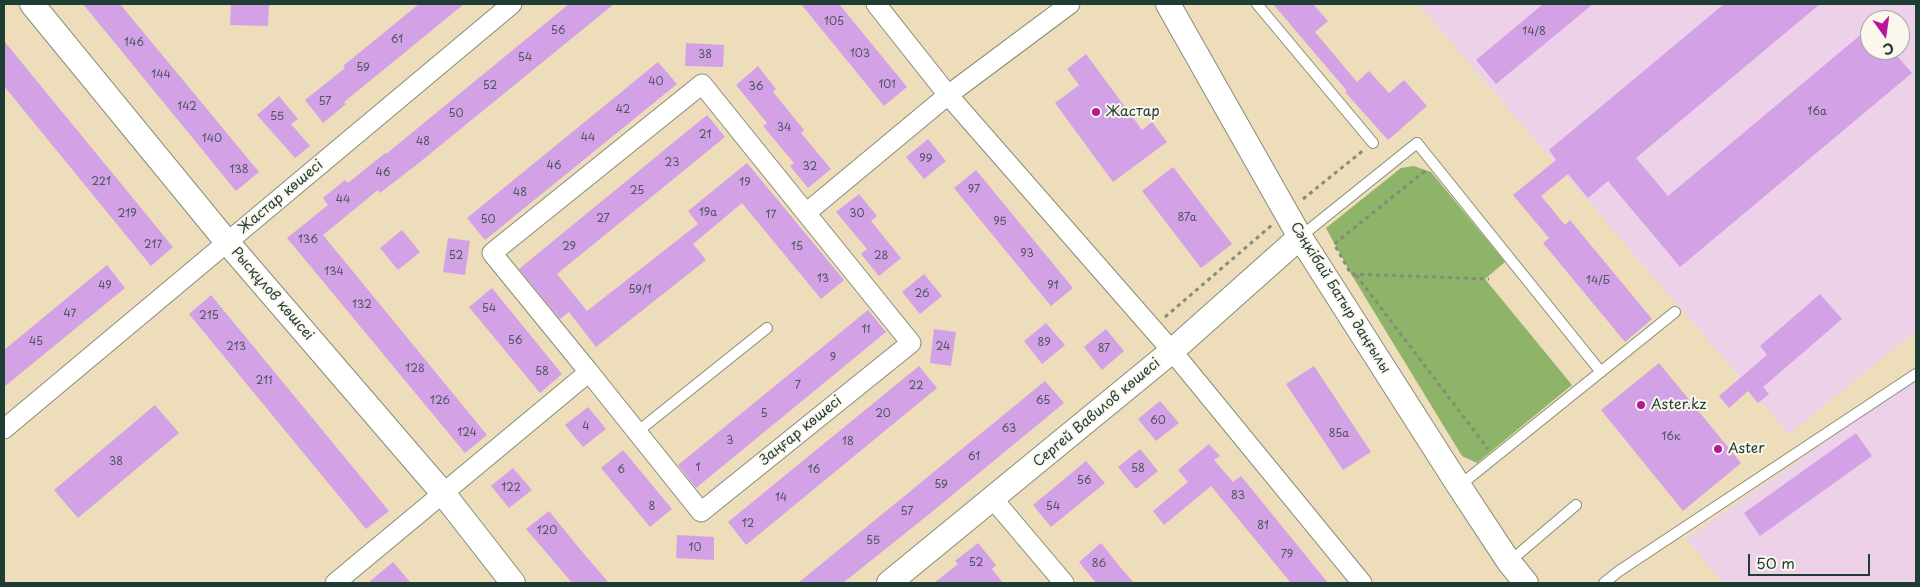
<!DOCTYPE html>
<html>
<head>
<meta charset="utf-8">
<style>
  body { margin:0 }
  #map { position:relative; width:1920px; height:587px; overflow:hidden; background:#eeddba; font-family:"Playpen Sans",sans-serif }
  canvas { display:block }
  .frame { position:absolute; inset:0; border:5px solid #1f3d34; pointer-events:none }
  .north { position:absolute; left:1860px; top:10px; width:50px; height:50px; box-sizing:border-box; background:#fbf7ec; border:1px solid #a3ada2; border-radius:50%; rotate:166deg; font-size:14px; font-weight:700; line-height:20px; text-align:center; color:#1f3d34 }
  .north::after { content:''; display:block; margin:auto; width:18px; height:22px; background:#b5179e; clip-path:polygon(50% 0,100% 100%,50% 72%,0 100%) }
  .scale { position:absolute; left:1748px; top:554px; width:122px; height:22px; box-sizing:border-box; border:2px solid #1f3d34; border-top:0; padding-left:6px; font-size:15px; line-height:18px; white-space:nowrap; color:#1f3d34; -webkit-text-stroke:4px #fbf7ec; paint-order:stroke }
</style>
</head>
<body>
<div id="map">
<canvas width="1920" height="587"></canvas>
<div class="frame"></div>
<div class="north">С</div>
<div class="scale">50 m</div>
</div>
<script>
const ctx = document.querySelector('canvas').getContext('2d');
ctx.lineJoin = 'round';
function fillPath(path, color) { ctx.fillStyle = color; ctx.fill(path, 'evenodd'); }
const shape = rows => new Path2D(rows.map(r => 'M' + r).join(''));
function trace(path, color, width, dash) { ctx.strokeStyle = color; ctx.lineWidth = width; ctx.lineCap = dash ? 'butt' : 'round'; ctx.setLineDash(dash || []); ctx.stroke(path); }
function label(font, color, halo, rows, align = 'center') {
  ctx.font = font + ' "Playpen Sans",sans-serif'; ctx.lineWidth = 4; ctx.setLineDash([]); ctx.textBaseline = 'middle'; ctx.strokeStyle = halo; ctx.fillStyle = color; for (const [text, x, y, turn = 0] of rows) {
    ctx.save(); ctx.translate(x, y); ctx.rotate((+turn || 0) * Math.PI / 180); ctx.textAlign = isNaN(turn) ? turn : align; if (halo) ctx.strokeText(text, 0, 0); ctx.fillText(text, 0, 0); ctx.restore();
  }
}
const built = shape([
  [1418,4,1916,4,1916,331,1789,434],
  [1870,20,1900,20,1900,50,1870,50],
  [1916,379,1916,583,1723,583,1686,539]
]);
const forest = shape([
  [1414,166,1431,172,1505,262,1485,279,1572,385,1477,463,1462,456,1351,274,1326,228,1401,168]
]);
const building = shape([
  [83,4,120,4,259,172,236,191],
  [231,4,269,4,268,26,230,25],
  [419,4,464,4,344,102,346,104,323,123,305,100,345,68,343,66],
  [569,4,614,4,420,162,380,193,378,190,323,235,487,435,465,453,287,238,328,205,323,198,345,180,348,183,385,153,386,154],
  [801,4,839,4,907,87,884,106],
  [1273,4,1313,4,1328,21,1315,32,1357,82,1369,71,1389,93,1404,80,1427,106,1388,140,1345,92,1347,91],
  [1543,4,1593,4,1496,84,1476,60],
  [1724,4,1820,4,1636,158,1668,196,1870,27,1870,50,1892,50,1912,73,1680,267,1608,181,1588,198,1568,174,1541,196,1565,225,1570,220,1652,319,1625,342,1543,243,1549,238,1513,195,1556,160,1549,150],
  [4,41,173,247,151,266,4,86],
  [686,43,724,45,723,67,685,66],
  [1086,54,1142,130,1152,122,1167,142,1113,182,1055,103,1079,85,1067,69],
  [658,62,677,84,485,240,467,218],
  [758,66,776,89,773,92,804,130,801,133,831,169,808,188,790,166,794,163,763,126,767,123,736,85],
  [279,96,298,119,291,124,310,146,295,158,257,115],
  [707,115,725,137,557,274,587,311,698,224,688,211,747,163,844,280,821,299,742,203,693,244,706,260,596,347,569,312,560,319,519,269],
  [928,139,946,161,924,179,906,157],
  [1173,167,1232,244,1201,268,1142,191],
  [976,170,1073,288,1051,306,954,188],
  [859,194,877,216,871,221,901,258,879,276,861,254,867,249,836,212],
  [402,230,420,252,398,270,380,248],
  [448,238,470,241,465,275,443,272],
  [107,265,125,288,4,387,4,350],
  [924,274,942,296,920,314,902,292],
  [492,288,562,374,540,393,469,307],
  [1820,294,1842,319,1763,387,1769,394,1758,403,1748,391,1729,408,1719,396,1767,355,1760,346],
  [211,295,389,511,366,529,189,314],
  [868,310,886,332,696,488,678,465],
  [1046,323,1065,345,1042,364,1024,341],
  [934,329,956,332,951,366,930,363],
  [1106,329,1124,351,1102,370,1084,347],
  [1659,363,1741,463,1683,511,1601,410],
  [919,366,937,388,746,545,728,522],
  [1314,366,1371,452,1343,470,1286,384],
  [1045,381,1064,403,928,515,843,583,798,583],
  [1160,401,1179,423,1156,441,1138,419],
  [155,405,179,433,78,518,54,490],
  [588,407,606,429,583,447,565,425],
  [1856,433,1872,456,1760,536,1744,513],
  [1209,444,1220,456,1214,460,1233,482,1241,476,1328,583,1291,583,1211,486,1164,525,1153,511,1188,482,1178,470],
  [1140,449,1158,471,1136,489,1118,467],
  [623,450,672,509,650,527,601,468],
  [1086,461,1105,483,1051,527,1033,505],
  [513,468,532,490,509,508,491,486],
  [549,511,579,548,609,583,572,583,545,551,526,529],
  [677,535,714,537,714,560,676,558],
  [978,543,996,565,992,569,1003,583,934,583,958,564,955,561],
  [1101,543,1121,568,1134,583,1096,583,1079,562],
  [393,562,411,583,368,583]
]);
const path = shape([
  [1425,171,1334,244,1351,274,1489,279],
  [1303,199,1365,149],
  [1356,275,1488,449],
  [1165,317,1272,225]
]);
const service = shape([
  [1257,4,1373,143],
  [1300,237,1417,143,1601,372],
  [637,432,767,328],
  [1459,486,1675,312],
  [1509,562,1576,505],
  [1604,583,1619,571,1916,374]
]);
const minor = shape([
  [876,4,948,95,1172,351,1362,583],
  [589,372,701,512,911,343,806,213,948,95,1070,4],
  [4,429,512,4],
  [993,499,1064,583],
  [335,583,589,372,492,253,702,84,806,213]
]);
const tertiary = shape([
  [32,4,227,242,442,492,513,583],
  [1168,4,1300,237,1459,486,1509,562,1526,583],
  [889,583,1172,351,1300,237]
]);
const markers = [
  [1096,112,5,"#b5179e"],
  [1641,405,5,"#b5179e"],
  [1718,449,5,"#b5179e"]
];
const numberNames = [
  ["105",834,22],
  ["56",558,31],
  ["14/8",1534,32],
  ["61",397,40],
  ["146",134,43],
  ["103",860,54],
  ["38",705,55],
  ["54",525,58],
  ["59",363,68],
  ["144",161,75],
  ["40",656,82],
  ["101",887,85],
  ["52",490,86],
  ["36",756,87],
  ["57",325,102],
  ["142",187,107],
  ["42",623,110],
  ["16а",1817,112],
  ["50",456,114],
  ["55",277,117],
  ["34",784,128],
  ["21",705,135],
  ["44",588,138],
  ["140",212,139],
  ["48",423,142],
  ["99",926,159],
  ["23",672,163],
  ["46",554,166],
  ["32",810,167],
  ["138",239,170],
  ["46",383,173],
  ["221",101,182],
  ["19",745,183],
  ["97",974,190],
  ["25",637,191],
  ["48",520,193],
  ["44",343,200],
  ["19а",708,213],
  ["219",127,214],
  ["30",857,214],
  ["17",771,215],
  ["87а",1187,218],
  ["27",603,219],
  ["50",488,220],
  ["95",1000,222],
  ["136",308,240],
  ["217",153,245],
  ["29",569,247],
  ["15",797,247],
  ["93",1027,254],
  ["52",456,256],
  ["28",881,256],
  ["134",334,272],
  ["13",823,279],
  ["14/Б",1598,281],
  ["49",105,286],
  ["91",1053,286],
  ["59/1",640,290],
  ["26",922,294],
  ["132",362,305],
  ["54",489,309],
  ["47",70,314],
  ["215",209,316],
  ["11",866,330],
  ["56",515,341],
  ["45",36,342],
  ["89",1044,343],
  ["213",236,347],
  ["24",943,347],
  ["87",1104,349],
  ["9",833,358],
  ["128",415,369],
  ["58",542,372],
  ["211",264,381],
  ["7",798,386],
  ["22",916,386],
  ["126",440,401],
  ["65",1043,401],
  ["5",764,414],
  ["20",883,414],
  ["60",1158,421],
  ["4",586,427],
  ["63",1009,429],
  ["124",467,433],
  ["85а",1339,434],
  ["16к",1671,437],
  ["3",730,441],
  ["18",848,442],
  ["61",974,457],
  ["38",116,462],
  ["1",698,468],
  ["58",1138,469],
  ["6",621,470],
  ["16",814,470],
  ["56",1084,481],
  ["59",941,485],
  ["122",511,488],
  ["83",1238,496],
  ["14",781,498],
  ["8",652,507],
  ["54",1053,507],
  ["57",907,512],
  ["12",748,524],
  ["81",1263,526],
  ["120",547,531],
  ["55",873,541],
  ["10",695,548],
  ["79",1287,555],
  ["52",976,563],
  ["86",1099,564]
];
const poiNames = [
  ["Жастар",1106,112],
  ["Aster.kz",1651,405],
  ["Aster",1728,449]
];
const streetNames = [
  ["Жастар көшесі",281,197,-40],
  ["Рысқұлов көшсеі",272,294,49],
  ["Сәңкібай Батыр даңғылы",1340,298,58],
  ["Сергей Вавилов көшесі",1097,413,-40],
  ["Заңғар көшесі",801,431,-39]
];
fillPath(built, '#edd1e9');
fillPath(forest, '#8eb469');
fillPath(building, '#d3a1e5');
trace(service, '#868d77', 12);
trace(minor, '#868d77', 21);
trace(tertiary, '#868d77', 26);
trace(path, '#868d77', 3, [4, 4]);
trace(service, '#fff', 10);
trace(minor, '#fff', 19);
trace(tertiary, '#fff', 24);
for (const [x, y, r, color] of markers) { const dot = new Path2D(); dot.arc(x, y, r, 0, 2 * Math.PI); ctx.fillStyle = color; ctx.fill(dot); trace(dot, '#fbf7ec', 2); }
label('11px', '#4c5660', null, numberNames);
label('14px', '#1f3d34', '#fbf7ec', poiNames, 'left');
label('14px', '#1f3d34', '#fbf7ec', streetNames);
</script>
</body>
</html>
